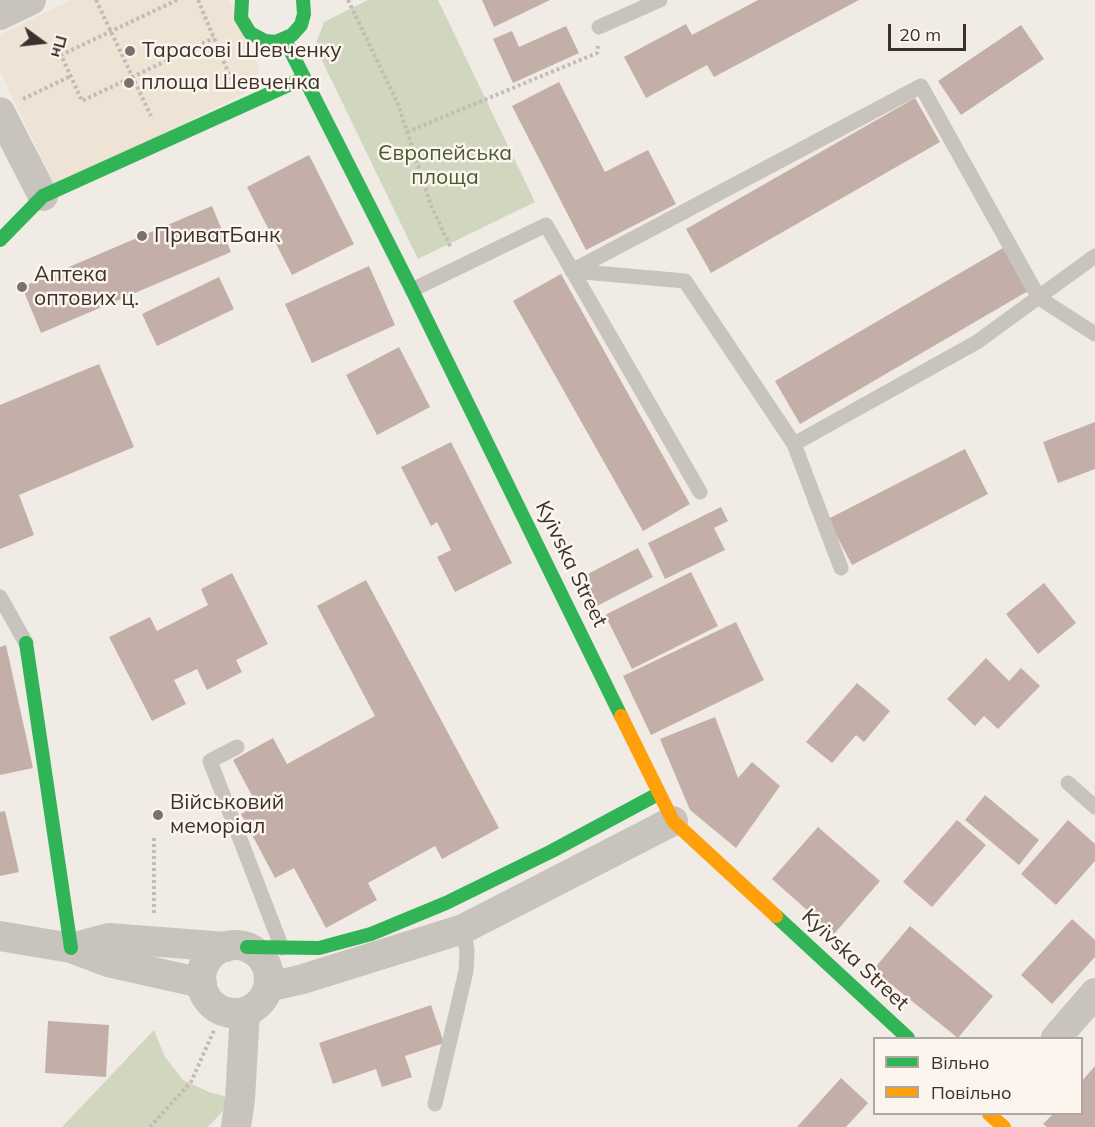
<!DOCTYPE html>
<html>
<head>
<meta charset="utf-8">
<style>
  body { margin:0 }
  #map { position:relative; width:1095px; height:1127px; overflow:hidden; background:#f0ebe5; font-family:Mulish,sans-serif }
  canvas { display:block }
  .legend { position:absolute; left:873px; top:1037px; width:210px; height:78px; box-sizing:border-box; background:#fbf5ee; border:2px solid #aea6a0; margin:0; padding:8px 10px; list-style:none; font-size:18px; color:#3b302b }
  .legend li { display:flex; align-items:center; gap:12px; height:30px }
  .legend b { width:30px; border:2px solid #aea6a0 }
  .north { position:absolute; left:12px; top:12px; width:60px; height:60px; -webkit-text-stroke:4px #fbf5ee; paint-order:stroke; rotate:105deg; font-size:16px; font-weight:700; line-height:24px; text-align:center; color:#3b302b }
  .north::after { content:''; display:block; margin:auto; width:21px; height:27px; background:#3b302b; clip-path:polygon(50% 0,100% 100%,50% 72%,0 100%) }
  .scale { position:absolute; left:888px; top:24px; width:78px; height:27px; box-sizing:border-box; border:3px solid #3b302b; border-top:0; padding-left:8px; font-size:18px; line-height:21px; white-space:nowrap; color:#3b302b; -webkit-text-stroke:4px #fbf5ee; paint-order:stroke }
</style>
</head>
<body>
<div id="map">
<canvas width="1095" height="1127"></canvas>
<ul class="legend">
<li><b style="height:8px;background:#30b455"></b>Вільно</li>
<li><b style="height:8px;background:#ff9f0a"></b>Повільно</li>
</ul>
<div class="north">Пн</div>
<div class="scale">20 m</div>
</div>
<script>
const ctx = document.querySelector('canvas').getContext('2d');
ctx.lineJoin = 'round';
function fillPath(path, color) { ctx.fillStyle = color; ctx.fill(path, 'evenodd'); }
const shape = rows => new Path2D(rows.map(r => 'M' + r).join(''));
function trace(path, color, width, dash) { ctx.strokeStyle = color; ctx.lineWidth = width; ctx.lineCap = dash ? 'butt' : 'round'; ctx.setLineDash(dash || []); ctx.stroke(path); }
function label(font, color, halo, rows, align = 'center') {
  ctx.font = font + ' Mulish,sans-serif'; ctx.lineWidth = 5; ctx.setLineDash([]); ctx.textBaseline = 'middle'; ctx.strokeStyle = halo; ctx.fillStyle = color; for (const [text, x, y, turn = 0] of rows) {
    ctx.save(); ctx.translate(x, y); ctx.rotate((+turn || 0) * Math.PI / 180); ctx.textAlign = isNaN(turn) ? turn : align; if (halo) ctx.strokeText(text, 0, 0); ctx.fillText(text, 0, 0); ctx.restore();
  }
}
const green = shape([
  [368,0,438,0,535,202,418,259,315,46,324,22],
  [154,1030,165,1057,183,1080,209,1092,234,1099,208,1127,62,1127]
]);
const plaza = shape([
  [71,0,229,0,260,70,244,94,55,186,0,71,0,35]
]);
const building = shape([
  [482,0,550,0,494,27],
  [758,0,859,0,714,77,707,65,646,98,624,57,686,24,692,35],
  [1021,25,1044,59,961,115,938,81],
  [566,26,579,53,513,83,493,39,512,31,519,47],
  [559,82,605,172,648,150,676,204,586,250,512,106],
  [915,98,940,142,711,273,686,229],
  [309,155,354,244,292,275,247,187],
  [212,206,231,252,41,333,22,287],
  [1003,248,1028,291,800,424,775,381],
  [369,266,395,325,312,363,285,304],
  [561,274,690,504,643,531,513,301],
  [219,277,234,309,157,346,142,314],
  [399,347,430,407,377,435,346,375],
  [99,364,134,447,19,495,34,535,0,549,0,405],
  [1095,422,1095,469,1058,483,1043,442],
  [451,442,512,563,455,592,437,557,451,550,437,522,431,526,401,467],
  [965,449,988,494,852,565,828,519],
  [721,507,728,521,714,528,725,550,665,579,648,543],
  [638,548,653,577,597,606,582,577],
  [691,572,718,626,632,669,605,615],
  [232,573,268,644,236,660,242,672,207,690,197,669,174,680,186,704,152,721,109,637,150,617,157,631,208,605,201,589],
  [366,580,499,828,442,859,435,846,368,883,377,900,326,928,294,868,275,878,241,814,257,805,233,760,273,738,287,764,375,716,317,606],
  [1044,583,1076,623,1038,654,1006,614],
  [736,622,764,680,651,735,623,676],
  [6,645,33,768,0,775,0,647],
  [986,658,1009,681,1021,668,1040,686,998,729,984,716,975,726,947,699],
  [857,683,890,711,864,742,856,735,832,763,806,742],
  [715,717,738,778,752,762,780,786,736,848,690,810,660,739],
  [985,795,1039,840,1019,865,965,820],
  [5,811,19,872,0,876,0,812],
  [957,820,986,845,932,907,903,882],
  [1068,820,1095,844,1095,861,1056,905,1021,874],
  [818,827,880,881,834,934,772,879],
  [1072,919,1095,940,1095,957,1052,1004,1021,975],
  [910,926,993,996,958,1038,873,970],
  [431,1005,444,1043,405,1056,412,1077,382,1087,376,1069,333,1084,319,1043],
  [48,1021,109,1025,106,1077,45,1073],
  [1095,1066,1095,1127,1047,1127,1043,1124,1053,1114,1082,1114,1082,1081],
  [841,1078,868,1103,846,1127,797,1127]
]);
const path = shape([
  [96,0,151,116],
  [177,0,61,55,82,101,214,38],
  [198,0,231,79],
  [348,0,398,104,432,208,451,248],
  [23,99,71,76],
  [407,132,597,53,598,46],
  [154,838,154,915],
  [150,1127,191,1082,215,1028]
]);
const lane = shape([
  [599,27,660,0],
  [572,271,921,86,1039,298,1095,334],
  [572,271,685,281,794,444,841,568],
  [412,290,546,225,700,492],
  [794,444,977,342,1095,256],
  [0,597,26,643],
  [237,747,210,761,282,948],
  [1068,783,1095,807],
  [435,1104,466,971,467,950,463,929]
]);
const street = shape([
  [0,15,31,0],
  [0,112,43,196],
  [0,936,71,948,108,962,202,983],
  '201 979a34 34 0 1 1 68 0a34 34 0 1 1-68 0Z',
  [71,948,109,938,226,947],
  [268,987,303,979,463,929,673,821],
  [1056,1038,1095,993],
  [236,1127,240,1099,245,1012]
]);
const fast = shape([
  [242,0,241,18,250,33,265,41,276,42,292,35,301,25,304,14,303,0],
  [285,40,412,290,621,716],
  [0,240,43,196,304,78],
  [26,643,71,948],
  [776,916,908,1038],
  [247,947,319,948,371,934,446,903,552,851,658,794]
]);
const slow = shape([
  [621,716,673,821,776,916],
  [989,1114,1004,1127]
]);
const markers = [
  [130,51,6,"#7a716c"],
  [129,83,6,"#7a716c"],
  [142,236,6,"#7a716c"],
  [22,287,6,"#7a716c"],
  [158,815,6,"#7a716c"]
];
const poiNames = [
  ["Тарасові Шевченку",142,51],
  ["площа Шевченка",141,83],
  ["ПриватБанк",154,236],
  ["Аптека",34,275],
  ["оптових ц.",34,299],
  ["Військовий",170,803],
  ["меморіал",170,827]
];
const parkNames = [
  ["Європейська",445,154],
  ["площа",445,178]
];
const streetNames = [
  ["Kyivska Street",571,564,64],
  ["Kyivska Street",855,960,43]
];
fillPath(green, '#d1d6bf');
fillPath(plaza, '#eee3d5');
fillPath(building, '#c3afa7');
trace(path, '#c2bbb6', 4, [3, 3]);
trace(lane, '#c9c3be', 15);
trace(street, '#c9c3be', 30);
trace(fast, '#30b455', 14);
trace(slow, '#ff9f0a', 14);
for (const [x, y, r, color] of markers) { const dot = new Path2D(); dot.arc(x, y, r, 0, 2 * Math.PI); ctx.fillStyle = color; ctx.fill(dot); trace(dot, '#fbf5ee', 2); }
label('21px', '#3b302b', '#fbf5ee', poiNames, 'left');
label('21px', '#4a5a2e', '#fbf5ee', parkNames);
label('21px', '#3b302b', '#fbf5ee', streetNames);
</script>
</body>
</html>
